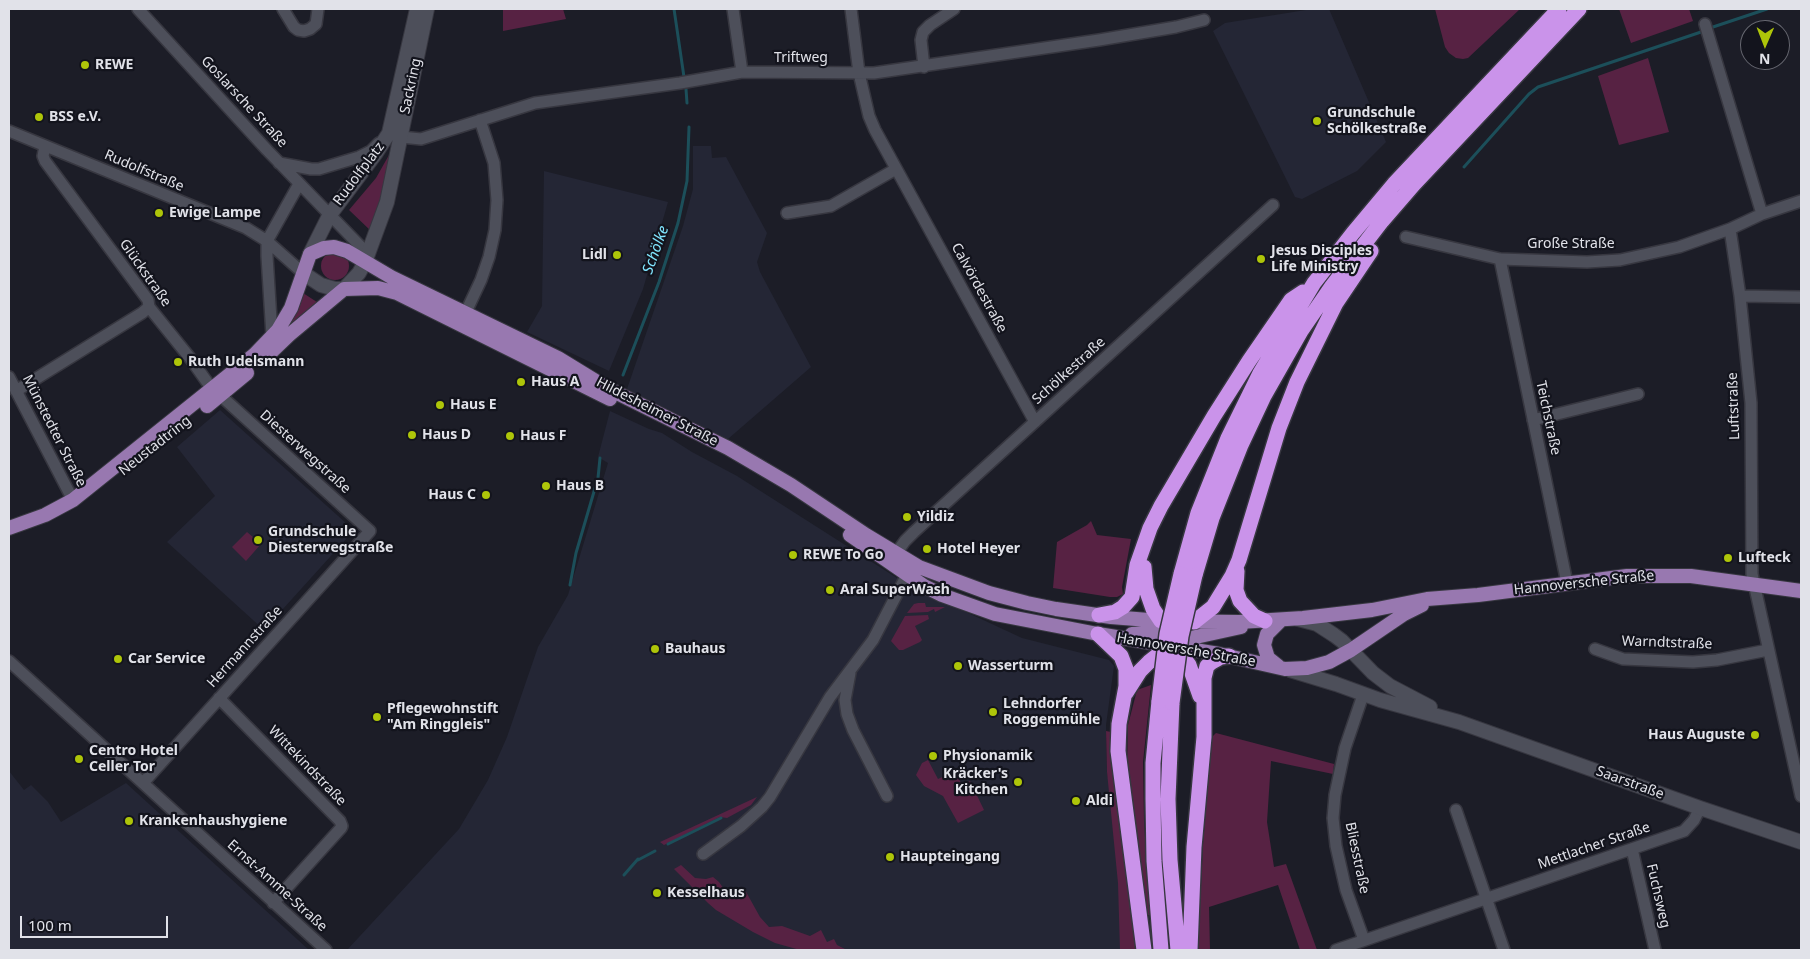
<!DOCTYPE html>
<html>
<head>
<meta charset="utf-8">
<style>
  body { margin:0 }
  #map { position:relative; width:1810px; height:959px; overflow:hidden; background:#1c1d27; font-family:"Noto Sans",sans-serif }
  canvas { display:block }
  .frame { position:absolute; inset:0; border:10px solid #e1e2e9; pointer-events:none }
  .north { position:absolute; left:1740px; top:20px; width:50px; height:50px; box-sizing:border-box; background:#13141d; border:1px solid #65666f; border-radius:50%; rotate:181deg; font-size:14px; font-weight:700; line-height:20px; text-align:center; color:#e1e2e9 }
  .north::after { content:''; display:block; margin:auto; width:18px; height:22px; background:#aec509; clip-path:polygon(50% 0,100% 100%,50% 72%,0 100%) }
  .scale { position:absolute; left:20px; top:916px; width:148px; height:22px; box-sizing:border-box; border:2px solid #e1e2e9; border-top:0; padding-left:6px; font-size:15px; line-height:18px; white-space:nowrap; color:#e1e2e9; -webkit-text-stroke:4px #13141d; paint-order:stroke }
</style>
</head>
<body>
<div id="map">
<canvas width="1810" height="959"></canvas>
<div class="frame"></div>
<div class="north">N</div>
<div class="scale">100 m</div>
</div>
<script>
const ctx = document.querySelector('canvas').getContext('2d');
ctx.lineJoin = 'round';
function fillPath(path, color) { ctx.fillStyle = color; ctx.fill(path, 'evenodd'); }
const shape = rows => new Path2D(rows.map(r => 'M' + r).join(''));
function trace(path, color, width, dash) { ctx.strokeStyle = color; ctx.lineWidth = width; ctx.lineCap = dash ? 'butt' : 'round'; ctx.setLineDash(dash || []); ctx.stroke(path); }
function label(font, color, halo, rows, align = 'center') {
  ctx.font = font + ' "Noto Sans",sans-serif'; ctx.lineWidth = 4.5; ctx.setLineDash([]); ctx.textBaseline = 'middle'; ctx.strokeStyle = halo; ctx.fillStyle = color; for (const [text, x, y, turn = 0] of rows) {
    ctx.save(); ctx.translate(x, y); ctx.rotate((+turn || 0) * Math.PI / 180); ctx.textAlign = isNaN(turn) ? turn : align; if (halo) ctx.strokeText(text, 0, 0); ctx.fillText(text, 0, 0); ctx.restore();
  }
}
const built = shape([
  [1312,9,1329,9,1386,142,1357,171,1302,199,1295,197,1213,31,1225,23],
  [693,146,711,146,712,158,726,157,767,233,757,262,760,272,811,367,728,439,627,389,683,226,693,189],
  [544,171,668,202,643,289,609,371,527,332,542,306],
  [220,410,347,524,350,528,350,534,348,537,264,630,167,542,215,496,177,447],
  [610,411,649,429,662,433,692,452,737,476,908,585,1022,638,1109,660,1114,666,1106,725,1107,772,1137,950,347,950,459,829,488,780,507,737,538,647,568,595,608,463,598,457],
  [9,771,24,790,31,785,48,802,61,822,126,783,309,950,9,950]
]);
const green = shape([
  [503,9,563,9,566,19,503,31],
  [1435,9,1520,9,1468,58,1463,59,1456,58,1449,53,1445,47],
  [1619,9,1689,9,1693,21,1631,43],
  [1648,58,1669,132,1619,145,1598,76],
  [389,155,391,156,379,206,371,231,349,210,376,178],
  '321 266a14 14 0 1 1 28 0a14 14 0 1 1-28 0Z',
  [303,293,320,304,291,326,289,323],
  [1091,521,1097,535,1131,539,1122,587,1123,594,1117,597,1110,597,1053,588,1057,542,1087,525],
  [247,532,261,544,246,561,232,547],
  [918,603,925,603,926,607,945,607,935,612,934,609,928,612,907,613,914,604],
  [928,615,929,619,915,626,922,640,920,642,903,650,899,650,891,641,905,616],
  [1151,685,1143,762,1144,821,1150,915,1146,915,1127,769,1128,725,1137,690],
  [1106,731,1111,732,1111,763,1136,950,1120,950,1118,883,1107,772],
  [1216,733,1334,764,1333,774,1271,761,1267,822,1274,867,1286,864,1317,950,1300,950,1278,885,1209,907,1210,950,1198,950,1203,844,1212,737],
  [928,760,938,779,955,771,962,785,970,781,984,810,958,823,943,796,924,786,916,775,922,763],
  [757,797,751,805,727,818,720,817,664,845,660,842],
  [681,865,695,878,706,879,713,877,719,882,728,895,745,890,760,917,769,927,782,926,810,936,821,930,827,942,834,939,837,945,847,950,800,950,775,943,753,932,716,910,708,903,674,869]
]);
const stream = shape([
  [674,9,684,77],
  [1713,27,1767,9],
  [686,89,687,103],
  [1464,167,1529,94,1538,87,1701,32],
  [623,375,659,282,678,223,687,181,689,127],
  [570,585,576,553,598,478,600,458],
  [668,844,721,818],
  [638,860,655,851],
  [624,875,638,859]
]);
const minor = shape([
  [138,9,267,150,364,250,365,262],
  [283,9,294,27,298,30,304,31,310,29,316,24,318,9],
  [733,9,742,72],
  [851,9,859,73,869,116,875,130,1035,422],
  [1705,24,1762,214],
  [924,67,921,40,923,32,930,25,954,9],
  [9,131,246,228,267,241,303,273],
  [401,137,421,139,535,103,680,83,742,72,874,73,1099,40,1176,27,1204,20],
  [45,146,43,156,45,161,148,300,149,307,190,358,212,389],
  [279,163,311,169,319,169,359,157,371,151,379,143],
  [787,213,831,206,896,169],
  [1730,229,1740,296,1751,403,1752,574,1801,796],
  [1406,237,1500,259,1587,262,1620,260,1679,247,1730,229,1762,214,1801,201],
  [1500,259,1567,583],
  [1740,296,1801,297],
  [465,314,481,280,489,257,495,230,497,200,494,163,480,120],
  [272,336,267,256,267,241,299,184],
  [9,377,73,500],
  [16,391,142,313,149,307],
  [1533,420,1638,394],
  [892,559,905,541,914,532,1273,205],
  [1595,649,1623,659,1693,662,1717,660,1768,650],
  [9,661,326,950],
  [850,673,845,700,847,714,853,730,887,796],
  [1363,695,1345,748,1335,795,1333,818,1336,846,1346,890,1364,940],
  [219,698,340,821,342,826,341,828,273,903],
  [143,783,370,531,220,395],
  [1456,810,1504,950],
  [1632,849,1655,950],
  [703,854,741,826,762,807,770,797,830,697,873,640,911,567],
  [1336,950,1684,831,1694,820,1700,808]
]);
const tertiary = shape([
  [1298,619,1317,624,1334,635,1342,641,1373,673,1390,686,1430,707],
  [1290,670,1336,684,1380,700,1459,722,1700,808,1801,842]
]);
const secondary = shape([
  [310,254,329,216,376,153,389,133,417,9],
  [303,273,321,285,335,289,344,289,359,273,365,262,387,202,427,9]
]);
const primary = shape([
  [265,358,289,335,344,289,378,288,397,293,610,399],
  [207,406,247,373],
  [9,528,45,515,73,500,254,355,278,330,291,308,310,254,324,248,334,247,347,251,391,277,558,358,607,388,728,448,791,485,866,535,919,567,989,593,1027,603,1056,609,1111,617,1161,621,1239,622,1303,618,1372,610,1427,599,1478,595,1627,576,1691,576,1801,591],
  [850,535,924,586,942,595,995,614,1098,634,1219,654,1285,669,1307,668,1329,662,1351,650,1404,614,1422,605],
  [1132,634,1164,632,1177,629],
  [1173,646,1191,638,1241,627],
  [1278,666,1268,658,1264,645,1267,634,1281,620]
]);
const motorway = shape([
  [1144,567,1146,589,1153,609,1161,621],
  [1237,571,1236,590,1240,601,1254,616,1265,621],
  [1181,574,1198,513,1228,438,1260,373,1314,283,1353,233,1394,184,1559,9],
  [1195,575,1212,518,1241,445,1264,396,1301,331,1332,286,1382,221,1414,184,1579,9],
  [1099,615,1115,612,1123,607,1132,597,1137,565,1150,528,1161,506,1214,416,1249,361,1291,300,1303,292],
  [1194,622,1213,607,1232,576,1239,560,1279,428,1297,382,1336,303,1371,251],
  [1098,634,1121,656,1126,669,1126,686,1119,724,1118,751,1144,950],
  [1126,693,1140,671,1149,662,1163,651,1172,646,1178,651,1189,665,1200,696],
  [1159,701,1153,763,1153,799,1154,861,1161,950],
  [1172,703,1168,799,1170,860,1178,950],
  [1190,950,1194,847,1204,737,1204,678,1207,666,1212,662,1221,657,1229,656]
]);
const motorwayBridge = shape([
  [1159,701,1167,634,1181,574],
  [1172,703,1181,636,1195,575]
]);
const markers = [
  [85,65,5,"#aec509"],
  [39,117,5,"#aec509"],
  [1317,121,5,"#aec509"],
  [159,213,5,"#aec509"],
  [617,255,5,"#aec509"],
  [1261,259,5,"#aec509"],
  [178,362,5,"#aec509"],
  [521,382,5,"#aec509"],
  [440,405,5,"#aec509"],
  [412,435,5,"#aec509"],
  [510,436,5,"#aec509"],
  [546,486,5,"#aec509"],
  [486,495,5,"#aec509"],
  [907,517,5,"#aec509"],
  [258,540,5,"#aec509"],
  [927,549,5,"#aec509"],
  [793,555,5,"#aec509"],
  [1728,558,5,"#aec509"],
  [830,590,5,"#aec509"],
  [655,649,5,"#aec509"],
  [118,659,5,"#aec509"],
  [958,666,5,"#aec509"],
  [993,712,5,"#aec509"],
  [377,717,5,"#aec509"],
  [1755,735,5,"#aec509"],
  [933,756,5,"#aec509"],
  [79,759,5,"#aec509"],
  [1018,782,5,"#aec509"],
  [1076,801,5,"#aec509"],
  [129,821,5,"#aec509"],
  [890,857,5,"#aec509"],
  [657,893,5,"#aec509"]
];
const streetNames = [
  ["Triftweg",801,58],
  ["Sackring",411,86,-78],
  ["Goslarsche Straße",244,102,47],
  ["Rudolfstraße",144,171,23],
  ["Rudolfplatz",359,174,-53],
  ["Große Straße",1571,244],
  ["Glückstraße",145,273,55],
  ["Calvördestraße",979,288,61],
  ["Schölkestraße",1069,371,-42],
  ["Luftstraße",1734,406,-92],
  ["Hildesheimer Straße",657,412,27],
  ["Teichstraße",1548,418,78],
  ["Münstedter Straße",54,431,63],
  ["Neustadtring",155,446,-38],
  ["Diesterwegstraße",305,452,42],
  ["Hannoversche Straße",1584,583,-6],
  ["Warndtstraße",1667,643,2],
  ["Hermannstraße",245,647,-48],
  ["Hannoversche Straße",1186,650,10],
  ["Wittekindstraße",307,766,46],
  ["Saarstraße",1630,783,20],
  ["Mettlacher Straße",1594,846,-19],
  ["Bliesstraße",1357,858,78],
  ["Ernst-Amme-Straße",277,886,42],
  ["Fuchsweg",1658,896,77]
];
const poiNames = [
  ["REWE",95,65],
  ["Grundschule",1327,113],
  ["Schölkestraße",1327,129],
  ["BSS e.V.",49,117],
  ["Ewige Lampe",169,213],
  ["Jesus Disciples",1271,251],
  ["Life Ministry",1271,267],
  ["Lidl",607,255,"right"],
  ["Ruth Udelsmann",188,362],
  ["Haus A",531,382],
  ["Haus E",450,405],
  ["Haus D",422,435],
  ["Haus F",520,436],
  ["Haus B",556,486],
  ["Haus C",476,495,"right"],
  ["Yildiz",917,517],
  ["Grundschule",268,532],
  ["Diesterwegstraße",268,548],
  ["Hotel Heyer",937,549],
  ["REWE To Go",803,555],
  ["Lufteck",1738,558],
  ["Aral SuperWash",840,590],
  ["Bauhaus",665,649],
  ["Car Service",128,659],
  ["Wasserturm",968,666],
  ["Lehndorfer",1003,704],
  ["Roggenmühle",1003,720],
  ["Pflegewohnstift",387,709],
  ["\"Am Ringgleis\"",387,725],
  ["Haus Auguste",1745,735,"right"],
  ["Centro Hotel",89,751],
  ["Celler Tor",89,767],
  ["Physionamik",943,756],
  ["Kräcker's",1008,774,"right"],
  ["Kitchen",1008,790,"right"],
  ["Aldi",1086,801],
  ["Krankenhaushygiene",139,821],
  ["Haupteingang",900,857],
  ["Kesselhaus",667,893]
];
const waterNames = [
  ["Schölke",656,250,-70]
];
fillPath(built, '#242635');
fillPath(green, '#572243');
trace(stream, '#1c4f5a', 3);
trace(minor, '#373740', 14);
trace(tertiary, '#373740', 16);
trace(secondary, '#373740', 16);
trace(primary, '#373740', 16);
trace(motorway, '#373740', 18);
trace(minor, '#4d4f5a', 11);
trace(tertiary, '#4d4f5a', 14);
trace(secondary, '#4d4f5a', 14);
trace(primary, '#9878b0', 14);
trace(motorway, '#ca93ea', 15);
trace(motorwayBridge, '#373740', 18, []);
trace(motorwayBridge, '#ca93ea', 15);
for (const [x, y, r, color] of markers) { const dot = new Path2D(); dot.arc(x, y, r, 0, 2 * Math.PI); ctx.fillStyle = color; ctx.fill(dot); trace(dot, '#13141d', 2); }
label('14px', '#e1e2e9', '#13141d', streetNames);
label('bold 14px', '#e1e2e9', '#13141d', poiNames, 'left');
label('italic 15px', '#81e5fe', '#13141d', waterNames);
</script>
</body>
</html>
